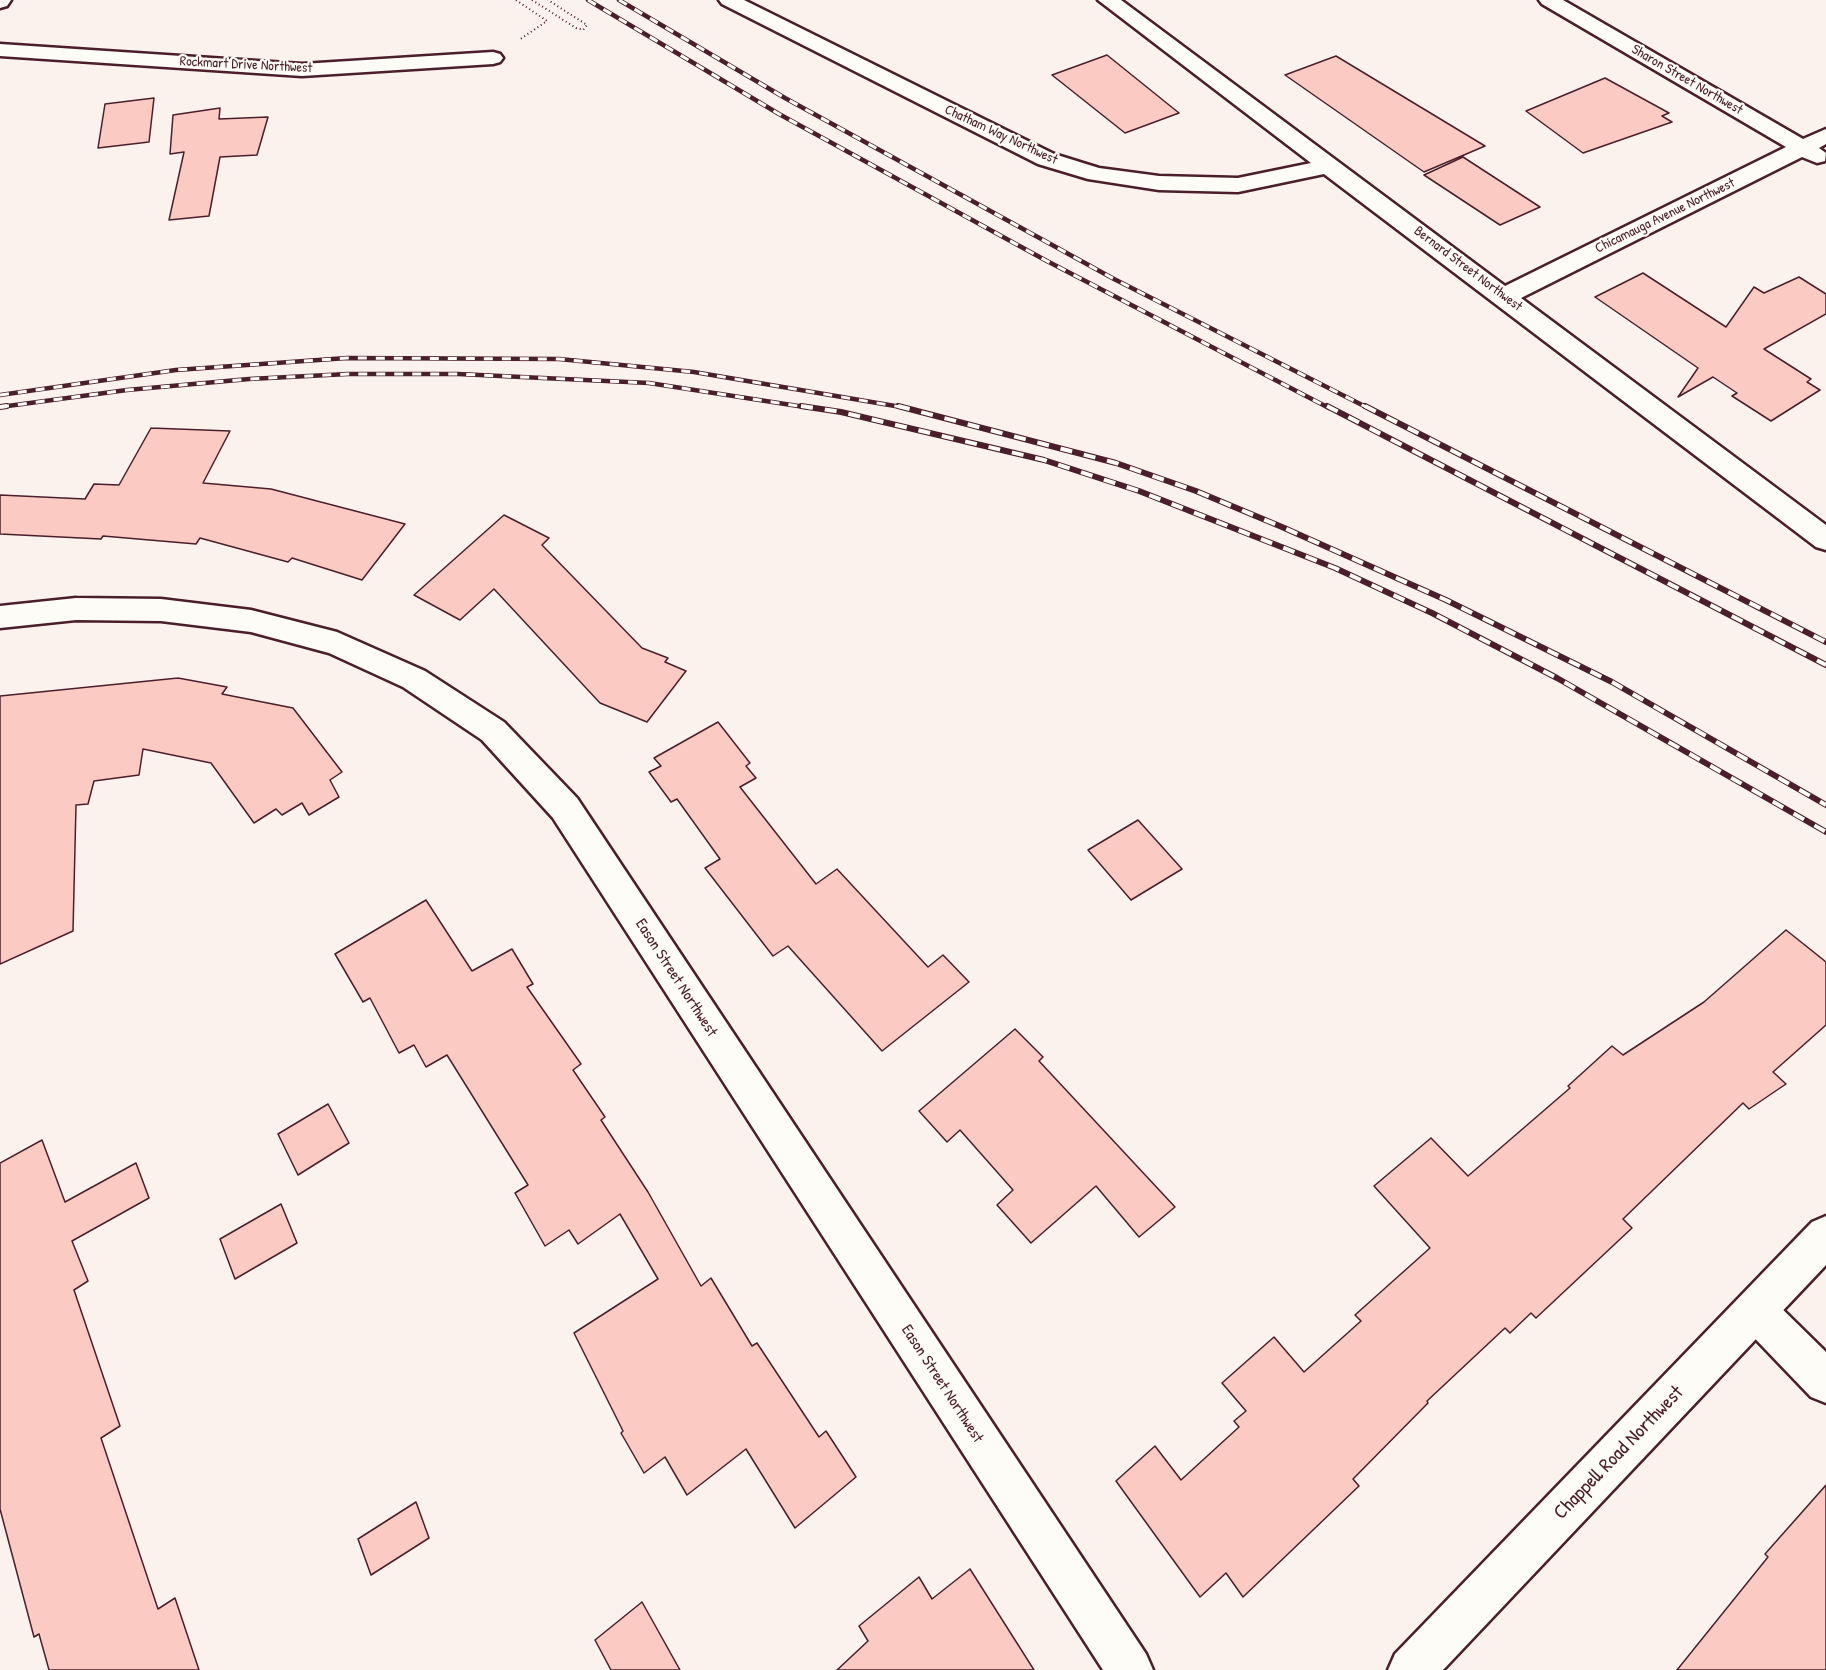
<!DOCTYPE html>
<html>
<head>
<meta charset="utf-8">
<style>
  body { margin:0 }
  canvas { display:block; background:#fcf2ed }
</style>
</head>
<body>
<canvas width="1826" height="1670"></canvas>
<script>
const ctx = document.querySelector('canvas').getContext('2d');
ctx.lineJoin = 'round';
function fillPath(path, color) { ctx.fillStyle = color; ctx.fill(path, 'evenodd'); }
const shape = rows => new Path2D(rows.map(r => 'M' + r).join(''));
function trace(path, color, width, dash) { ctx.strokeStyle = color; ctx.lineWidth = width; ctx.lineCap = dash ? 'butt' : 'round'; ctx.setLineDash(dash || []); ctx.stroke(path); }
function label(font, color, halo, rows, align = 'center') {
  ctx.font = font + ' "Patrick Hand",sans-serif'; ctx.lineWidth = 4.5; ctx.setLineDash([]); ctx.textBaseline = 'middle'; ctx.strokeStyle = halo; ctx.fillStyle = color; for (const [text, x, y, turn = 0] of rows) {
    ctx.save(); ctx.translate(x, y); ctx.rotate((+turn || 0) * Math.PI / 180); ctx.textAlign = isNaN(turn) ? turn : align; if (halo) ctx.strokeText(text, 0, 0); ctx.fillText(text, 0, 0); ctx.restore();
  }
}
const building = shape([
  [1107,55,1179,113,1125,133,1052,75,1107,55],
  [1336,56,1485,146,1424,172,1285,75,1336,56],
  [1605,78,1669,113,1662,116,1672,122,1583,153,1526,111,1605,78],
  [154,98,149,142,98,148,105,104,154,98],
  [220,108,219,119,268,117,257,155,220,157,209,216,169,220,184,152,170,154,173,115,220,108],
  [1463,157,1540,207,1500,225,1424,175,1463,157],
  [1643,273,1726,327,1754,287,1764,293,1799,277,1826,294,1826,314,1764,349,1811,379,1807,382,1820,390,1771,421,1732,396,1737,393,1713,377,1678,397,1698,368,1595,297,1643,273],
  [151,428,230,431,203,483,271,489,405,524,362,580,292,558,288,562,200,538,196,544,103,536,101,539,0,534,0,495,85,499,94,484,119,485,151,428],
  [504,515,549,538,542,545,642,648,668,658,665,662,686,671,647,722,600,703,494,589,460,620,414,595,504,515],
  [178,678,227,687,222,694,293,708,342,772,330,780,339,797,309,815,302,803,282,815,276,809,254,823,211,763,143,749,139,775,94,781,88,804,76,805,73,931,0,964,0,696,178,678],
  [718,722,750,763,746,766,756,778,740,787,816,884,837,869,928,967,943,955,969,982,882,1051,788,946,773,956,705,868,720,859,677,799,671,802,649,772,661,766,654,758,718,722],
  [1138,820,1182,869,1131,900,1088,850,1138,820],
  [426,900,472,971,512,949,533,984,527,987,581,1064,573,1070,605,1117,601,1120,648,1192,701,1286,711,1278,752,1346,757,1343,819,1437,826,1431,856,1477,795,1528,746,1449,687,1495,665,1457,644,1473,621,1433,623,1431,574,1333,658,1279,620,1214,578,1244,569,1230,545,1246,515,1193,528,1185,447,1055,426,1067,414,1045,399,1053,370,998,363,1002,335,954,426,900],
  [1786,930,1826,962,1826,1025,1773,1072,1786,1084,1749,1109,1743,1103,1623,1219,1632,1228,1536,1318,1531,1313,1510,1333,1505,1328,1427,1401,1428,1403,1353,1479,1359,1486,1243,1597,1226,1573,1200,1597,1116,1481,1155,1446,1181,1480,1239,1427,1234,1421,1246,1411,1222,1383,1274,1337,1304,1372,1361,1321,1355,1315,1430,1248,1374,1186,1431,1138,1468,1176,1570,1088,1568,1086,1612,1046,1623,1055,1704,1002,1786,930],
  [1015,1029,1043,1057,1039,1061,1175,1207,1139,1237,1096,1186,1031,1243,997,1205,1013,1190,960,1130,947,1142,919,1111,1015,1029],
  [328,1104,349,1143,298,1175,278,1134,328,1104],
  [42,1140,65,1202,136,1163,149,1198,72,1241,88,1281,74,1290,120,1426,101,1438,158,1609,175,1598,199,1670,49,1670,39,1634,34,1637,0,1509,0,1163,42,1140],
  [281,1204,297,1243,235,1279,220,1239,281,1204],
  [1826,1485,1826,1670,1677,1670,1768,1557,1765,1554,1826,1485],
  [416,1502,429,1538,371,1575,358,1539,416,1502],
  [970,1569,1034,1670,837,1670,868,1641,859,1626,919,1577,932,1599,970,1569],
  [642,1602,680,1670,611,1670,595,1640,642,1602]
]);
const path = shape([
  [516,0,547,21,519,40],
  [532,0,576,28,583,30,587,25,548,0]
]);
const street = shape([
  [0,0,11,0,7,6,0,8,0,0],
  [719,0,744,0,1054,154,1099,168,1159,176,1238,178,1311,163,1098,0,1121,0,1505,286,1786,147,1542,4,1539,0,1563,0,1803,139,1826,129,1826,144,1819,148,1826,153,1825,161,1817,163,1802,157,1521,298,1826,525,1826,550,1816,547,1324,174,1238,192,1159,190,1088,179,1038,164,722,4,719,0],
  [0,44,302,64,493,52,500,54,503,58,500,62,493,64,302,76,0,56,0,44],
  [76,598,161,599,251,610,337,632,425,671,504,722,577,798,1146,1654,1153,1670,1103,1670,553,818,482,740,403,687,329,653,251,632,161,621,76,620,0,628,0,606,76,598],
  [1756,1291,1770,1297,1826,1352,1826,1403,1811,1397,1742,1325,1736,1311,1742,1297,1756,1291]
]);
const secondary = shape([
  [1826,1216,1826,1265,1443,1670,1388,1670,1395,1654,1812,1222,1826,1216]
]);
const railFar1 = shape([
  [588,0,779,114,1045,260,1329,408],
  [619,0,785,98,1114,279,1368,408],
  [0,395,176,370,347,358,559,359,694,372,907,408],
  [0,407,127,390,249,379,348,374,458,374,649,383,811,408]
]);
const rail = shape([
  [801,406,841,412,1044,460,1139,491,1335,568,1432,613,1557,678,1826,832],
  [898,406,1116,463,1196,491,1282,527,1446,600,1612,682,1826,805],
  [1327,406,1826,665],
  [1365,406,1826,642],
  [0,407,7,406]
]);
const farStreetnames = [
  ["Rockmart Drive Northwest",246,65,3],
  ["Sharon Street Northwest",1687,80,30],
  ["Chatham Way Northwest",1001,135,25],
  ["Chicamauga Avenue Northwest",1665,216,-26],
  ["Bernard Street Northwest",1468,269,37]
];
const streetNames = [
  ["Eason Street Northwest",676,978,57],
  ["Eason Street Northwest",942,1384,57]
];
const nearStreetnames = [
  ["Chappell Road Northwest",1619,1453,-46]
];
fillPath(building, '#facac3');
trace(building, '#4a1f2b', 1.5);
trace(street, '#4a1f2b', 5);
trace(secondary, '#4a1f2b', 5);
trace(path, '#4a1f2b', 2, [1, 3]);
fillPath(street, '#fdfcf7');
fillPath(secondary, '#fdfcf7');
trace(railFar1, '#4a1f2b', 4.5);
trace(rail, '#4a1f2b', 6);
trace(railFar1, '#fdfcf7', 3, [9]);
trace(rail, '#fdfcf7', 4, [12]);
label('14px', '#4a1f2b', '#fdfcf7', farStreetnames);
label('16px', '#4a1f2b', '#fdfcf7', streetNames);
label('20px', '#4a1f2b', '#fdfcf7', nearStreetnames);
</script>
</body>
</html>
